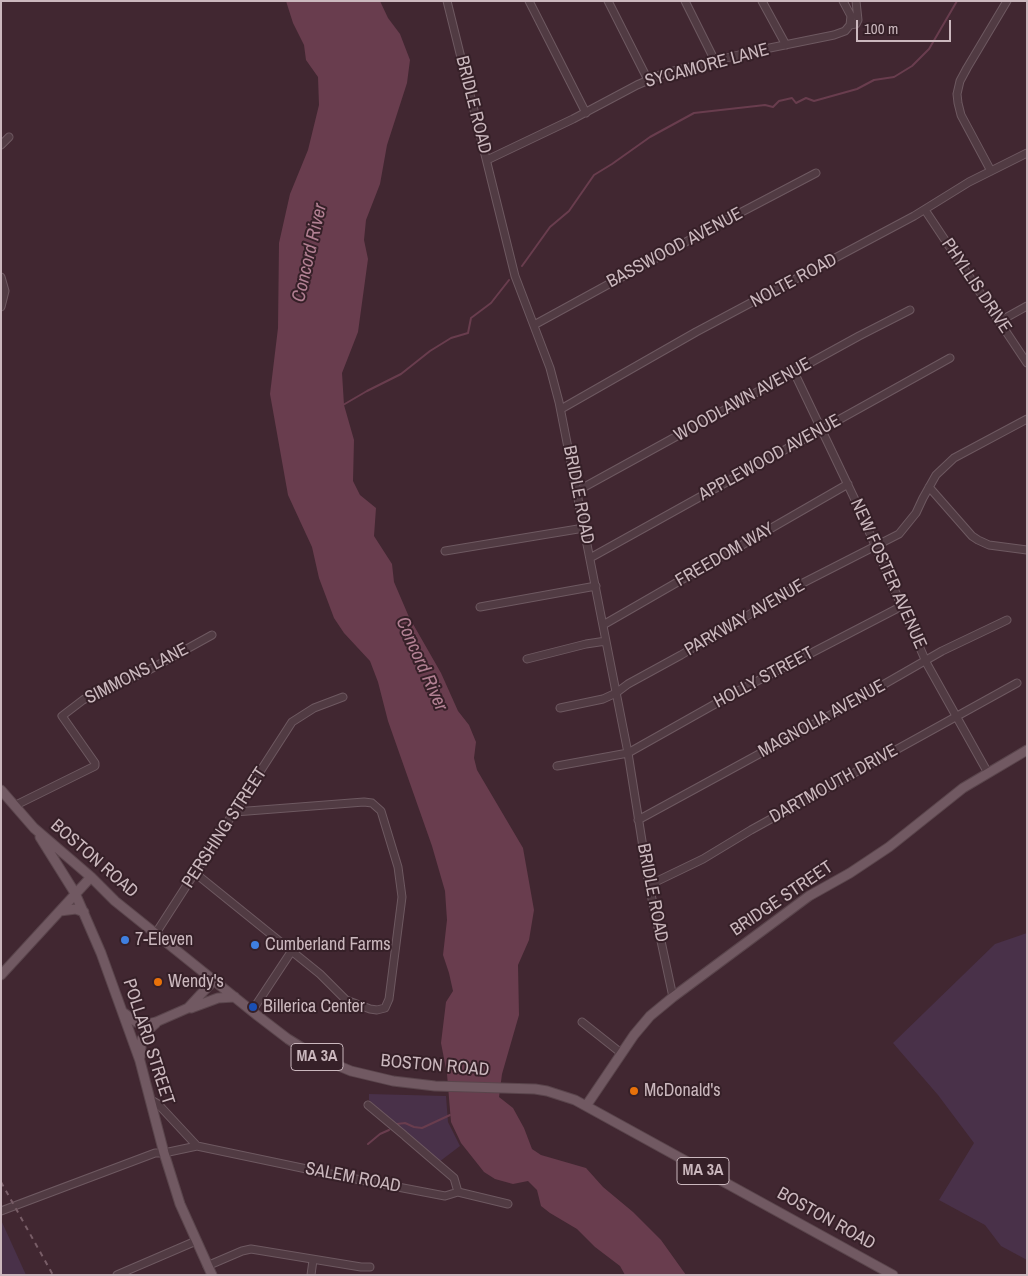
<!DOCTYPE html>
<html>
<head>
<meta charset="utf-8">
<style>
  body { margin:0 }
  #map { position:relative; width:1028px; height:1276px; overflow:hidden; background:#412731; font-family:"Archivo Narrow",sans-serif }
  canvas { display:block }
  .frame { position:absolute; inset:0; border:2px solid #cbb8be; pointer-events:none }
  .scale { position:absolute; left:856px; top:20px; width:95px; height:22px; box-sizing:border-box; border:2px solid #cbb8be; border-top:0; padding-left:6px; font-size:15px; line-height:18px; white-space:nowrap; color:#cbb8be; -webkit-text-stroke:4px #362028; paint-order:stroke }
</style>
</head>
<body>
<div id="map">
<canvas width="1028" height="1276"></canvas>
<div class="frame"></div>
<div class="scale">100 m</div>
</div>
<script>
const ctx = document.querySelector('canvas').getContext('2d');
ctx.lineJoin = 'round';
function fillPath(path, color) { ctx.fillStyle = color; ctx.fill(path, 'evenodd'); }
const shape = rows => new Path2D(rows.map(r => 'M' + r).join(''));
function trace(path, color, width, dash) { ctx.strokeStyle = color; ctx.lineWidth = width; ctx.lineCap = dash ? 'butt' : 'round'; ctx.setLineDash(dash || []); ctx.stroke(path); }
function label(font, color, halo, rows, align = 'center') {
  ctx.font = font + ' "Archivo Narrow",sans-serif'; ctx.lineWidth = 4; ctx.setLineDash([]); ctx.textBaseline = 'middle'; ctx.strokeStyle = halo; ctx.fillStyle = color; for (const [text, x, y, turn = 0] of rows) {
    ctx.save(); ctx.translate(x, y); ctx.rotate((+turn || 0) * Math.PI / 180); ctx.textAlign = isNaN(turn) ? turn : align; if (halo) ctx.strokeText(text, 0, 0); ctx.fillText(text, 0, 0); ctx.restore();
  }
}
const green = shape([
  [1027,933,1027,1260,1001,1246,985,1225,939,1200,974,1143,938,1095,893,1043,995,944],
  [369,1094,446,1096,448,1122,460,1146,439,1162,369,1100],
  [1,1220,26,1275,1,1275]
]);
const water = shape([
  [286,1,380,1,388,18,400,34,410,60,407,83,387,145,380,184,366,220,364,240,368,259,358,332,342,373,344,405,354,440,353,481,360,495,376,508,374,536,392,564,394,582,409,617,441,673,458,711,469,725,476,742,474,758,477,770,523,848,534,910,529,940,518,965,519,1015,502,1074,499,1097,513,1108,524,1128,532,1149,541,1155,586,1168,603,1187,633,1212,661,1240,686,1275,625,1275,620,1266,595,1247,577,1229,550,1213,541,1206,537,1190,528,1181,513,1184,495,1179,484,1172,461,1143,451,1122,447,1074,441,1043,446,1002,453,991,449,973,443,955,447,920,445,891,432,846,388,721,378,682,370,661,344,633,334,618,319,578,312,547,288,495,270,394,278,328,279,243,290,194,308,150,319,105,318,77,306,60,304,45,293,23]
]);
const stream = shape([
  [522,266,550,227,569,211,594,175,612,164,650,137,694,113,765,105,773,107,779,101,792,98,796,103,806,98,814,101,857,89,874,80,894,77,912,66,929,49,957,1],
  [343,405,367,391,401,374,430,351,451,338,468,333,471,318,491,303,509,280],
  [397,1124,405,1123,414,1127,422,1128,450,1115],
  [368,1144,380,1134,389,1130]
]);
const minor = shape([
  [447,1,515,276,550,368,559,402,628,753,649,885,673,997],
  [529,1,586,113],
  [608,1,648,80],
  [685,1,715,61],
  [762,1,786,45],
  [843,1,851,16,850,25],
  [1,145,9,137],
  [487,160,573,119,637,85,665,73,755,51,834,35,845,31,850,25,856,24,858,20,856,1],
  [991,171,961,115,958,103,957,94,960,81,967,68,1007,1],
  [925,210,1027,363],
  [1,277,5,291,1,307],
  [1000,321,1027,306],
  [534,325,715,226,816,173],
  [794,372,857,504,927,664,988,773],
  [561,409,696,332,914,216,969,182,1027,153],
  [929,487,972,536,978,540,989,545,1027,550],
  [577,491,859,336,910,310],
  [445,551,584,528],
  [590,558,950,358],
  [480,607,596,586],
  [603,625,848,484],
  [527,659,586,644,606,641],
  [560,708,603,699,616,693,628,684,681,655,799,585,899,534,916,513,923,498,936,475,954,458,1027,419],
  [557,766,628,753,740,690,902,606],
  [16,805,95,766,95,763,62,716,83,700,95,693,147,671,212,635],
  [638,820,827,717,942,651,1007,620],
  [195,873,320,974,346,1000,370,1009,377,1010,385,1008,389,999,402,897,398,867,381,811,372,803,364,802,235,812],
  [649,885,703,859,751,830,1017,683],
  [156,933,292,722,314,708,343,697],
  [252,1011,291,952],
  [582,1022,621,1053],
  [151,1100,158,1104,197,1146],
  [368,1105,404,1135],
  [405,1136,454,1178,458,1192],
  [1,1211,155,1153,164,1153,197,1146,340,1176,445,1196,458,1192,508,1204],
  [207,1266,242,1251,251,1249,361,1267,370,1267],
  [117,1275,196,1241],
  [311,1275,313,1260]
]);
const major = shape([
  [1,790,34,828,91,877,115,901,258,1016,288,1039,317,1057,351,1071,393,1081,435,1086,535,1089,547,1091,575,1100,893,1275],
  [40,837,75,893,101,953,140,1061,164,1153,180,1204,212,1275],
  [60,911,76,909,84,912],
  [1,975,91,877],
  [191,1008,218,998,235,997],
  [124,1013,136,1022,147,1024,156,1022,188,1008,214,980],
  [140,1057,142,1039,148,1030,156,1023],
  [586,1106,634,1035,650,1016,673,997,809,896,850,873,889,847,963,788,1027,750]
]);
const rail = shape([
  [1,1182,53,1275]
]);
const markers = [
  [125,940,5,"#3f7fe0"],
  [255,945,5,"#3f7fe0"],
  [158,982,5,"#e8710a"],
  [253,1007,5,"#1a4fb4"],
  [634,1091,5,"#e8710a"]
];
const shields = [
  [317,1057,52],
  [703,1171,52]
];
const shieldNames = [
  ["MA 3A",317,1057],
  ["MA 3A",703,1171]
];
const streetNames = [
  ["SYCAMORE LANE",707,66,-15],
  ["BRIDLE ROAD",473,105,76],
  ["BASSWOOD AVENUE",675,248,-28],
  ["NOLTE ROAD",794,281,-28],
  ["PHYLLIS DRIVE",976,286,56],
  ["WOODLAWN AVENUE",743,400,-29],
  ["APPLEWOOD AVENUE",770,458,-29],
  ["BRIDLE ROAD",578,495,79],
  ["FREEDOM WAY",725,555,-30],
  ["NEW FOSTER AVENUE",888,574,66],
  ["PARKWAY AVENUE",745,618,-30],
  ["SIMMONS LANE",137,674,-27],
  ["HOLLY STREET",764,678,-28],
  ["MAGNOLIA AVENUE",822,719,-29],
  ["DARTMOUTH DRIVE",834,784,-29],
  ["PERSHING STREET",225,828,-57],
  ["BOSTON ROAD",94,859,41],
  ["BRIDLE ROAD",652,893,79],
  ["BRIDGE STREET",782,899,-34],
  ["POLLARD STREET",148,1042,72],
  ["BOSTON ROAD",435,1066,5],
  ["SALEM ROAD",353,1178,11],
  ["BOSTON ROAD",826,1219,29]
];
const poiNames = [
  ["7-Eleven",135,940],
  ["Cumberland Farms",265,945],
  ["Wendy's",168,982],
  ["Billerica Center",263,1007],
  ["McDonald's",644,1091]
];
const waterNames = [
  ["Concord River",310,253,-77],
  ["Concord River",421,664,66]
];
fillPath(green, '#493149');
fillPath(water, '#693d4e');
trace(stream, '#693d4e', 2);
trace(minor, '#6e5961', 9);
trace(major, '#5a454c', 11);
trace(minor, '#513b43', 7);
trace(major, '#715962', 9);
trace(rail, '#785d67', 2, [5, 5]);
for (const [x, y, r, color] of markers) { const dot = new Path2D(); dot.arc(x, y, r, 0, 2 * Math.PI); ctx.fillStyle = color; ctx.fill(dot); trace(dot, '#362028', 2); }
for (const [x, y, w] of shields) { const box = new Path2D(); box.roundRect(x - w / 2, y - 13.5, w, 27, 4); ctx.fillStyle = '#362028'; ctx.fill(box); trace(box, '#cbb8be', 1); }
label('bold 16px', '#cbb8be', null, shieldNames);
label('18px', '#cbb8be', '#362028', streetNames);
label('18px', '#cbb8be', '#362028', poiNames, 'left');
label('italic 19px', '#b28093', '#362028', waterNames);
</script>
</body>
</html>
